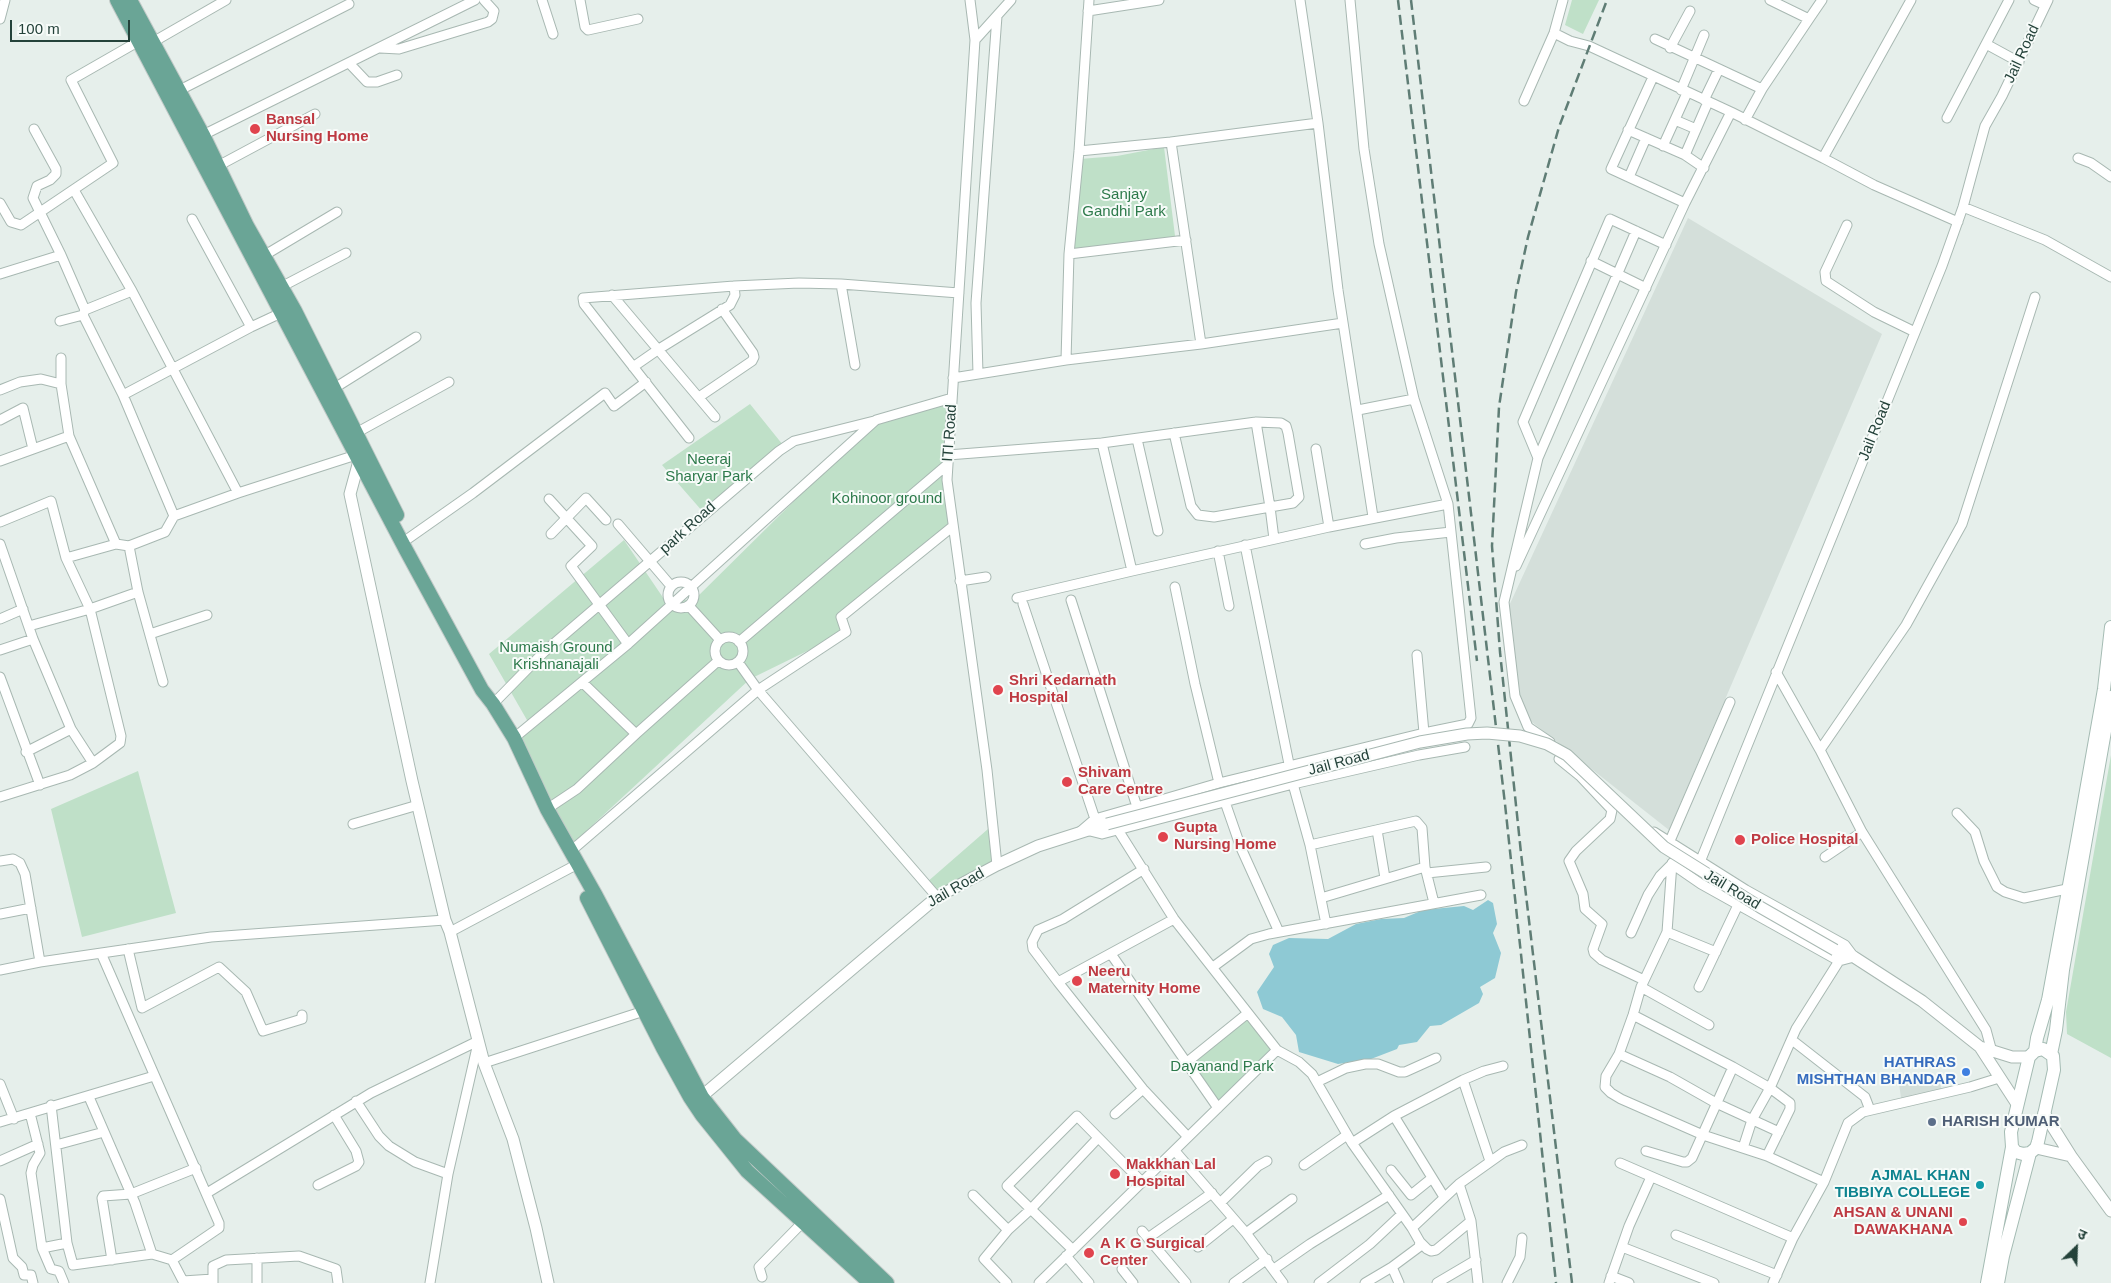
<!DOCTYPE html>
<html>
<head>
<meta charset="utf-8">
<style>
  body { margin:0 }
  #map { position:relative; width:2111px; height:1283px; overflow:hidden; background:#e6efeb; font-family:Helvetica,"Noto Sans Devanagari",sans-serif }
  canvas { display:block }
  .north { position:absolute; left:2051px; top:1223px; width:50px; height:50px; -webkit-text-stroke:4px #f7fbf9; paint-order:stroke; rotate:24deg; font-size:14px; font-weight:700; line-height:20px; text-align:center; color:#24423a }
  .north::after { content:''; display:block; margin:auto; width:18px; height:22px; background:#24423a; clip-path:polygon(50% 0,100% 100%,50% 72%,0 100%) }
  .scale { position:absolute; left:10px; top:20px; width:120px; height:22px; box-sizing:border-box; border:2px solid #24423a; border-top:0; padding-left:6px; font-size:15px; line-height:18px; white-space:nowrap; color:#24423a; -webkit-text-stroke:4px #f7fbf9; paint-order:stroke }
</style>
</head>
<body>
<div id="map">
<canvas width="2111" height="1283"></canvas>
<div class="north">उ</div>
<div class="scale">100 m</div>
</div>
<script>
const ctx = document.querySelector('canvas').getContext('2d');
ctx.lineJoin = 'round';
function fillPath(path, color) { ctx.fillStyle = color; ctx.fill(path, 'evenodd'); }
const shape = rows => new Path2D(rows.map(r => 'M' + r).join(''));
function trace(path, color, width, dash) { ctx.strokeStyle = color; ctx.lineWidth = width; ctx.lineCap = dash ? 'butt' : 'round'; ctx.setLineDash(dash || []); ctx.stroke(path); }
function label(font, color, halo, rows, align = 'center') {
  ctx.font = font + ' Helvetica,sans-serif'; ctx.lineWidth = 4; ctx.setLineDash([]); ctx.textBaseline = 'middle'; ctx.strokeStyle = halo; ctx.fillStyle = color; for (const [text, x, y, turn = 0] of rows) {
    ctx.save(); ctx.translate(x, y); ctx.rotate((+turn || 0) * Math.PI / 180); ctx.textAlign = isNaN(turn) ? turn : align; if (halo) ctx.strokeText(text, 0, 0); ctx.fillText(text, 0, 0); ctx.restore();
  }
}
const built = shape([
  [1688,218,1882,334,1669,830,1523,715,1508,608],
  [1939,1077,1942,1093,1901,1098,1899,1083]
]);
const green = shape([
  [1572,0,1599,0,1583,34,1565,25],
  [1164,147,1176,244,1072,258,1080,159,1117,156],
  [952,398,948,455,952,527,840,616,846,632,750,679,570,846,515,742,531,727,489,654,624,540,666,602,669,600,694,600,876,420],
  [750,404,787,450,703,512,662,465],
  [2111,755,2111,1058,2067,1034,2066,1012],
  [138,771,176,913,82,937,51,809],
  [988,829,994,861,936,893,926,883],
  [1248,1016,1274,1050,1219,1104,1190,1063]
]);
const water = shape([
  [1488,900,1493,903,1497,924,1493,933,1501,953,1495,978,1480,987,1483,994,1479,1003,1441,1025,1430,1026,1417,1042,1399,1045,1397,1049,1371,1059,1338,1064,1299,1052,1296,1035,1282,1017,1263,1009,1257,992,1274,967,1269,954,1273,945,1289,938,1328,939,1356,924,1381,919,1404,918,1423,910,1464,906,1473,910]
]);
const minor = shape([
  [542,0,553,34],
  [580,0,585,27,588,30,638,19],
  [970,0,975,40,947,480,987,770,997,865],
  [1300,0,1318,123,1338,290,1373,517],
  [1770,0,1809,19,1822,0],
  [2034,0,2045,5],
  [1088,11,1159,0],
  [0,19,5,0],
  [1655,39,1762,89],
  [975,40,1011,0],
  [153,42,226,0],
  [1986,44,2019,62],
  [380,48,399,49,488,22,492,19,494,11,484,0],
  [1670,48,1690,11],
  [349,63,367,82,377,82,397,75],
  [1653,77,1611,169,1685,203],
  [1681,90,1704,35],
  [178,91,349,4],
  [1704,100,1719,69],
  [1524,101,1554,33,1563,0],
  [1731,112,1823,158,1911,0],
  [1947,118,2009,0],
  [1675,120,1696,129],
  [1745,120,1762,89,1809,19],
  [34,129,56,169,56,174,50,180,37,186,33,198,61,255],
  [1628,130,1685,155,1704,168],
  [203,135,475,0],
  [1663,146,1687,93],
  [1079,151,1171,142],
  [1685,155,1708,102],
  [1823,158,1874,185,1958,222],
  [2078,158,2091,163,2111,177],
  [218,166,315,114],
  [1629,177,1646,138],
  [74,190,132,291],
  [0,203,11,222,21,225,113,163,71,80,139,41],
  [1963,207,2045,240,2111,277],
  [192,219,251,327],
  [1847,225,1825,272,1826,281,1874,312,1915,332],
  [1069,254,1186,240],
  [265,255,337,212],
  [1591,261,1646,288],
  [0,274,61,255,85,310,83,315,123,395,174,516,165,532,129,546],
  [841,284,855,365],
  [281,287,346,253],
  [612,295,715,417],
  [85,310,132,291,238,493],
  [60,321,83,315],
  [1201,344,1171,142,1318,123],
  [61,358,61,384,69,436],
  [1066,360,1069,254,1079,151,1089,0],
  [633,367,659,349,730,305,735,295,734,286],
  [978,374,976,303,997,16],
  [953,378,1066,360,1201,344,1343,323],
  [333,389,416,337],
  [0,390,20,382,41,379,61,384],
  [123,395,251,327,281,313],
  [699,397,752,361,754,357,753,353,722,309],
  [1358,410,1414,399],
  [0,420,23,408,33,449],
  [356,433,449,382],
  [1174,433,1191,506,1198,515,1214,517,1270,507,1256,422],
  [689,438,584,304,583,298,734,286,799,283,841,284,959,293],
  [1137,439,1158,531],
  [1102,443,1132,571,1329,527,1448,504],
  [1316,449,1329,527],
  [948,455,1102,443,1256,422,1281,423,1286,426,1288,433,1299,497,1293,503,1270,507,1274,539],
  [1538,458,1636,231],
  [0,461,69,436,116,544,129,546,138,592,163,682],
  [549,499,592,546,571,566,628,644],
  [174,516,238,493,356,455],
  [0,522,51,501,66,558,90,609,138,592],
  [618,524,671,586],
  [551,534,586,498,606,520],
  [409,538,473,493,605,393,614,406,646,382],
  [0,544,33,639,71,729,93,763],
  [1365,544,1396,538,1451,532],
  [1245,545,1293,784,1310,845,1326,924],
  [1218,551,1229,606],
  [66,558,116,544],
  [1516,566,1685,203,1731,112,1589,46,1570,41,1554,33],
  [960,581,986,577],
  '668 595a13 13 0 1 1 26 0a13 13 0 1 1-26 0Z',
  [1175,587,1195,684,1219,783],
  [1017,598,1132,571],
  [1071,600,1137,807],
  [1023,604,1095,819],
  [689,606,720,640],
  [0,619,23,609],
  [150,634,207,615],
  '715 651a14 14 0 1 1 28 0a14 14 0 1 1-28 0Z',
  [739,642,948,464],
  [0,650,33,639],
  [1417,655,1424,733],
  [1776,672,1820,750,1862,832,1986,1030,1992,1052],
  [0,677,40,785],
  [493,704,544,652,779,451,794,441,874,421],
  [636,734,718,661],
  [514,738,628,644,876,420,952,398],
  [1550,742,1528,727,1515,696,1504,602,1538,458,1523,422,1610,219,1666,245],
  [1820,750,1906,625,1962,524,2035,297],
  [26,752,71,729],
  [1559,759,1580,776,1612,810,1610,819,1576,851,1569,861,1583,894,1585,909,1602,924,1593,949,1594,953,1602,960,1644,980],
  [0,797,70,775,93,763,120,743,121,736,90,609,29,626],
  [1225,802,1241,848,1279,932],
  [547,809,577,789,636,734,583,683],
  [1957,813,1975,832,1984,861,1997,887,2005,892,2024,898,2067,889],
  [353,824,418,805],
  [1086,830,1102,834,1293,784,1419,755,1465,747],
  [1377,830,1385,878],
  [1081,831,1095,819,1137,807,1219,783,1424,733,1463,725,1468,724,1471,718,1448,504,1414,399,1379,244,1364,149,1350,0],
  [1669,843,1730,702],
  [1310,845,1416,821,1422,828,1425,867,1434,903],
  [571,851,758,690,738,662],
  [1825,857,1862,832],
  [0,861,13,859,20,863,25,874,40,962],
  [1700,862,1942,266,1963,207,1985,126,2002,96,2048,0],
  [1672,863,1667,932,1641,987,1633,1015,1619,1054,1606,1076,1605,1087,1611,1093,1621,1099,1703,1135,1767,1156,1824,1182],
  [1144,869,1063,919,1038,930,1032,942,1033,949,1058,982,1143,1089,1188,1137],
  [1427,873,1486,867],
  [937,897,758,690,846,632,841,617,952,527],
  [1321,898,1425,867],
  [0,914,31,908],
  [450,932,572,867],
  [1667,932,1716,952],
  [1631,933,1648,895,1660,876,1672,864,1701,884,1839,961,1854,957,1845,945,1746,890,1654,832],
  [128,949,142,1008,219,967,246,992,263,1031,302,1019,302,1015],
  [101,953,219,1223,219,1228,172,1260],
  [1111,954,1218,1108],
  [1213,967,1251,939,1269,934,1481,895],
  [0,970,40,962,211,937,445,920],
  [1058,982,1174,919],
  [1641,987,1709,1025],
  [1699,987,1738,905],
  [1633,1015,1733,1067,1770,1088,1790,1103,1790,1109,1767,1156],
  [1792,1040,1865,1097,1870,1110],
  [1277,1050,1299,1062,1312,1074,1352,1143,1412,1228,1459,1184,1504,1152,1522,1145],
  [1619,1054,1670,1077,1716,1103,1779,1132],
  [484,1063,644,1011],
  [1186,1063,1248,1013],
  [1463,1080,1490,1161],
  [1317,1082,1346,1068,1365,1064,1378,1064,1399,1072,1405,1072,1436,1058],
  [0,1084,14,1119],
  [89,1097,135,1203,152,1254],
  [356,1101,379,1136,389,1146,415,1162,448,1174],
  [51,1105,67,1243],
  [1115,1114,1143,1089],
  [1394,1116,1444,1197],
  [0,1122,30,1113],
  [1352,1143,1394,1116,1463,1080,1484,1071,1503,1066],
  [56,1145,104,1132],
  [1743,1148,1752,1120,1770,1088,1796,1029,1839,961],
  [1175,1151,1246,1233,1283,1283],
  [1646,1151,1683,1162,1687,1162,1692,1158,1733,1067],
  [0,1161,38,1144],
  [1620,1163,1793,1238],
  [1304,1165,1347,1135],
  [1391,1170,1411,1195,1432,1178],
  [1459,1184,1471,1221,1478,1283],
  [318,1185,356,1166,359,1162,356,1151,334,1115],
  [207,1193,371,1093,478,1041],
  [973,1195,1008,1230,984,1259,1007,1283],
  [0,1199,13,1258,22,1267,24,1275,31,1275,33,1283],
  [1220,1203,1258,1166,1267,1161],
  [1008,1230,1031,1209,1098,1138],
  [1142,1231,1186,1283],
  [1246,1233,1292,1199],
  [1676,1235,1777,1275],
  [1148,1238,1212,1193],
  [1420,1242,1427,1249,1431,1251,1436,1250,1471,1221],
  [1198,1247,1233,1219],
  [1622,1247,1714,1283],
  [42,1248,67,1243,73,1265,152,1254,172,1260,183,1281,213,1279],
  [1073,1250,1007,1186,1077,1116,1142,1182],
  [1066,1256,1089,1283],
  [257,1258,257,1283],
  [112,1260,102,1198,103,1196,131,1194,196,1168],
  [1392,1267,1399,1283],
  [1122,1269,1133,1283],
  [1274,1269,1310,1244,1389,1195],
  [1611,1276,1629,1283],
  [762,1277,759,1267,803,1222],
  [64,1283,59,1271,51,1269,42,1248,31,1173,33,1165,40,1153,30,1113,154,1076],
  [213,1283,213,1266,226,1260,299,1256,336,1269,338,1283],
  [430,1283,448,1174,478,1043],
  [1039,1283,1277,1050,1174,919,1118,830],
  [1234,1283,1267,1259],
  [1319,1283,1370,1244,1402,1214],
  [1365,1283,1392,1267,1419,1247,1420,1242,1412,1228],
  [1437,1283,1476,1260],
  [1507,1283,1520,1257,1522,1238],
  [1609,1283,1629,1226,1651,1177],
  [1773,1283,1793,1238,1824,1182,1848,1123,1863,1112,1970,1087,1999,1078]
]);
const tertiary = shape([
  [359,461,350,494,412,781,445,920,450,932,484,1063,513,1139,536,1228,548,1283],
  [1835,950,1854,957,1922,1001,1980,1047,2017,1104],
  [1980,1047,2012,1057,2029,1057],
  [695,1102,937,897,997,865,1038,846,1107,824],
  [2044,1113,2071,1156,2111,1211],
  [2036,1148,2071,1156]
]);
const secondary = shape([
  [2043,1049,2053,1056,2054,1070,2038,1142,2036,1148,2030,1153,2023,1154,2016,1152,2012,1147,2011,1132,2029,1057,2035,1051,2043,1049],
  [2035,1051,2037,1038,2048,1000,2078,836,2104,689,2111,627],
  [2051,1054,2056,1030,2063,970,2111,697],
  [1987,1283,2012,1147],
  [1998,1283,2003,1256,2030,1153]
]);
const primary = shape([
  [117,0,406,550,482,690,493,704,514,738,547,809,596,896,702,1097,735,1139,887,1283],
  [130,0,203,135,247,226,295,311,397,515],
  [587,898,663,1048,690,1097,702,1115,747,1171,870,1283]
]);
const rail = shape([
  [1398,0,1477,661],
  [1411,0,1505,804,1556,1283],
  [1572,1283,1521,853,1500,652,1492,546,1499,407,1516,292,1528,237,1559,127,1607,0]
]);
const tertiaryBridge = shape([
  [1107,824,1420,742,1467,734,1487,733,1520,736,1547,744,1567,755,1664,847,1760,907,1835,950]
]);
const markers = [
  [255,129,6,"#e0444e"],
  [998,690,6,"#e0444e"],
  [1067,782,6,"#e0444e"],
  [1163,837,6,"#e0444e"],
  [1740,840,6,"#e0444e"],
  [1077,981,6,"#e0444e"],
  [1966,1072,5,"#3f7fe0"],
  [1932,1122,5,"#5c6f8a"],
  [1115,1174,6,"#e0444e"],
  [1980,1185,5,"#0f9aa8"],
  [1963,1222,5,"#e0444e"],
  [1089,1253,6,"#e0444e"]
];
const streetNames = [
  ["Jail Road",2022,54,-65],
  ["Jail Road",1875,431,-68],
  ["ITI Road",950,433,-86],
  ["park Road",688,528,-42],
  ["Jail Road",1339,763,-15],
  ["Jail Road",956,888,-30],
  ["Jail Road",1732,890,31]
];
const healthNames = [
  ["Bansal",266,120],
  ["Nursing Home",266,137],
  ["Shri Kedarnath",1009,681],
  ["Hospital",1009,698],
  ["Shivam",1078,773],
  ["Care Centre",1078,790],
  ["Gupta",1174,828],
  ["Nursing Home",1174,845],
  ["Police Hospital",1751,840],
  ["Neeru",1088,972],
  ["Maternity Home",1088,989],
  ["Makkhan Lal",1126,1165],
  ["Hospital",1126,1182],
  ["AHSAN & UNANI",1953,1213,"right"],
  ["DAWAKHANA",1953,1230,"right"],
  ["A K G Surgical",1100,1244],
  ["Center",1100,1261]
];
const parkNames = [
  ["Sanjay",1124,195],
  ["Gandhi Park",1124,212],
  ["Neeraj",709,460],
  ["Sharyar Park",709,477],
  ["Kohinoor ground",887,499],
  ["Numaish Ground",556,648],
  ["Krishnanajali",556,665],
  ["Dayanand Park",1222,1067]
];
const shopNames = [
  ["HATHRAS",1956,1063],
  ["MISHTHAN BHANDAR",1956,1080]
];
const serviceNames = [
  ["HARISH KUMAR",1942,1122]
];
const cultureNames = [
  ["AJMAL KHAN",1970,1176],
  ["TIBBIYA COLLEGE",1970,1193]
];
fillPath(built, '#d4dfda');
fillPath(green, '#bfe0c8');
fillPath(water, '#8ec9d4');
trace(minor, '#a8b8b2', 11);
trace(tertiary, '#a8b8b2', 13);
trace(secondary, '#a4bbb3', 14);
trace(primary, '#c2cac8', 16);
trace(minor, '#fff', 9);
trace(tertiary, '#fff', 11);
trace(secondary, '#fff', 12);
trace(primary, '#6aa596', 14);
trace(rail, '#5f7d75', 2.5, [10, 5]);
trace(tertiaryBridge, '#a8b8b2', 13, []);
trace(tertiaryBridge, '#fff', 11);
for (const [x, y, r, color] of markers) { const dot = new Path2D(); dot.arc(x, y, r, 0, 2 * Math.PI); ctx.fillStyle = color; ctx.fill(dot); trace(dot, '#f7fbf9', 2); }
label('15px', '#24423a', '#f7fbf9', streetNames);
label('bold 15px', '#be3a42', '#f7fbf9', healthNames, 'left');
label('15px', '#2d7a4b', '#f7fbf9', parkNames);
label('bold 15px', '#366cbe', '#f7fbf9', shopNames, 'right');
label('bold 15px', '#4e5e75', '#f7fbf9', serviceNames, 'left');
label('bold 15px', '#0d838f', '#f7fbf9', cultureNames, 'right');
</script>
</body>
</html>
